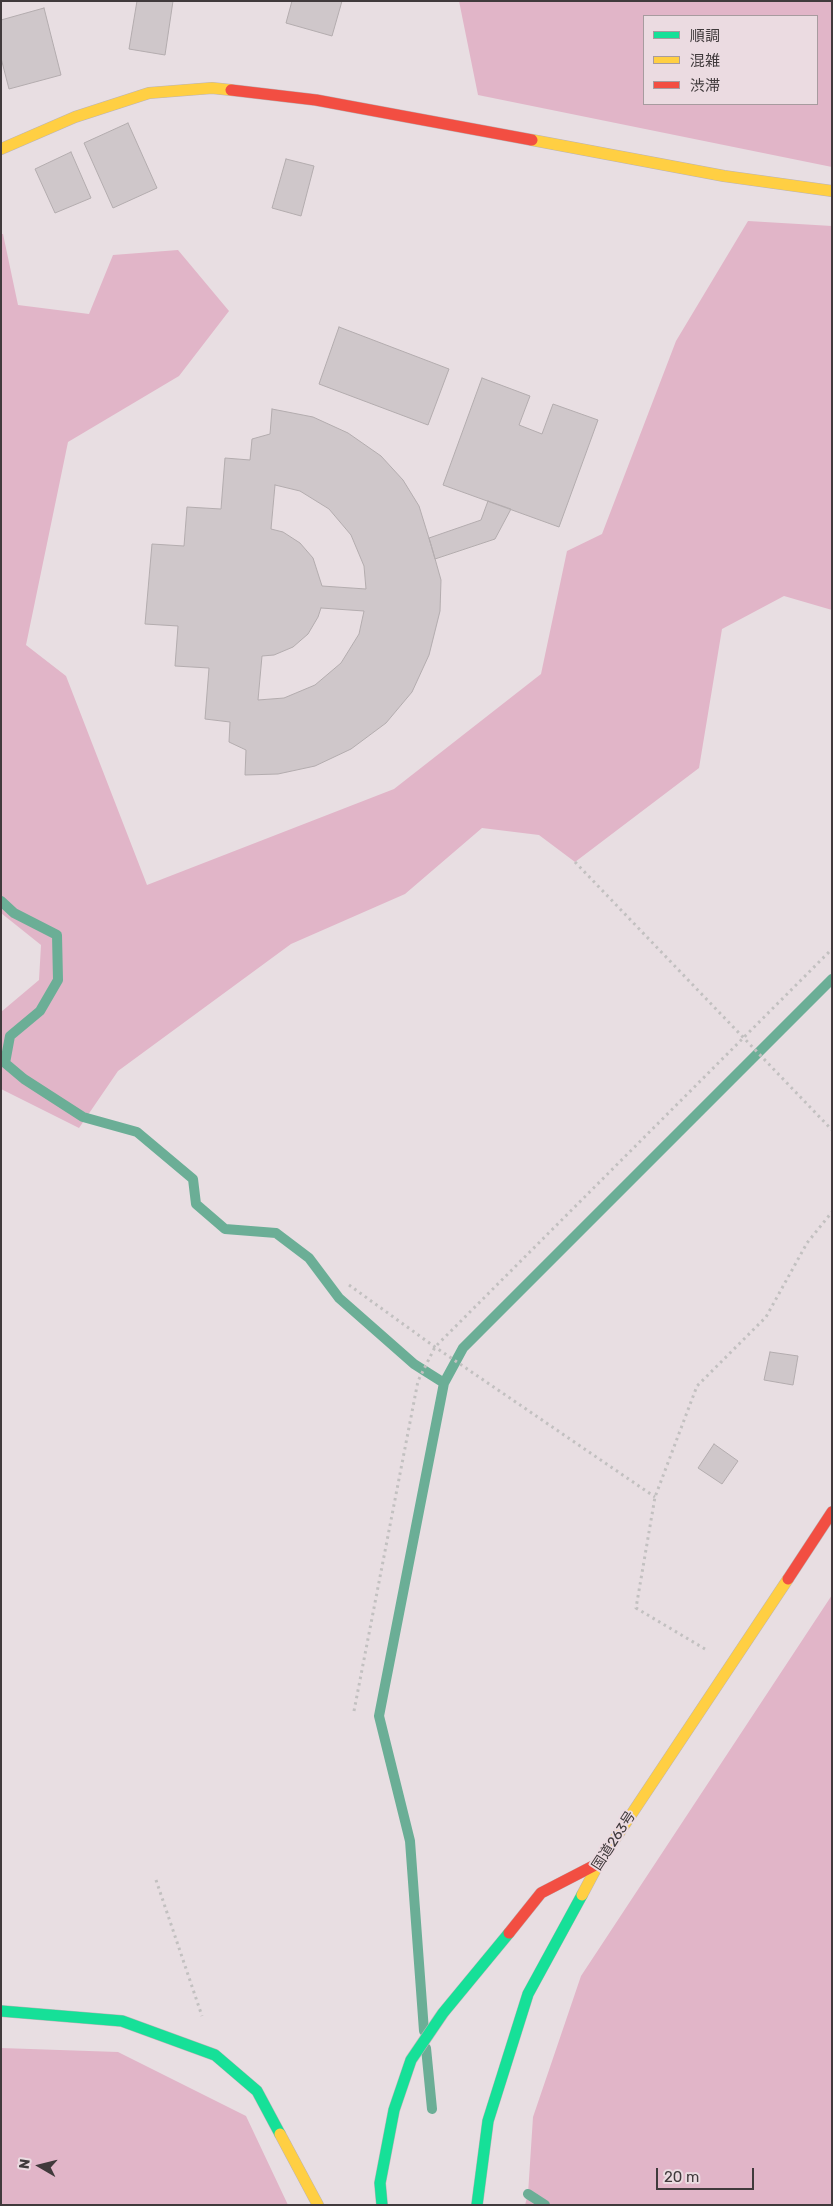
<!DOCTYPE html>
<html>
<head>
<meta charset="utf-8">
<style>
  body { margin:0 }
  #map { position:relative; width:833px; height:2206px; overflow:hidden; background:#e8dee2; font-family:Rubik,"Noto Sans JP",sans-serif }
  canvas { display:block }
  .frame { position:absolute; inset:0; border:2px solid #403a3c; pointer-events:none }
  .legend { position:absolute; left:643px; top:15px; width:175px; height:90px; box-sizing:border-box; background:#ebdbe1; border:1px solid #a79b9f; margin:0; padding:6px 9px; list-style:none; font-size:15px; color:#403a3c }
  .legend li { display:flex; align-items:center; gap:10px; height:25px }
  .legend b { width:25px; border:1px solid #a79b9f }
  .north { position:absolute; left:15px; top:2141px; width:50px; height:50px; -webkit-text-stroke:4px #ebdbe1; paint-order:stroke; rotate:278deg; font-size:14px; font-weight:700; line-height:20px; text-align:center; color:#403a3c }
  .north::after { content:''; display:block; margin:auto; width:18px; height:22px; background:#403a3c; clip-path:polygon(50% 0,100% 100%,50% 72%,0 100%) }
  .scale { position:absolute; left:656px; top:2168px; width:98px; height:22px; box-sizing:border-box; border:2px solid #403a3c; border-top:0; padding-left:6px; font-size:15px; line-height:18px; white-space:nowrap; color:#403a3c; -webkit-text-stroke:4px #ebdbe1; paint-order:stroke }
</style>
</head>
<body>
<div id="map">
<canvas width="833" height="2206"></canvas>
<div class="frame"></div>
<ul class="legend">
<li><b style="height:6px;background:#16e098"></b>順調</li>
<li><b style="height:6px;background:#ffcf43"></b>混雑</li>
<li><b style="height:6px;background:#f24e42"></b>渋滞</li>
</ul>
<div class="north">N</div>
<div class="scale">20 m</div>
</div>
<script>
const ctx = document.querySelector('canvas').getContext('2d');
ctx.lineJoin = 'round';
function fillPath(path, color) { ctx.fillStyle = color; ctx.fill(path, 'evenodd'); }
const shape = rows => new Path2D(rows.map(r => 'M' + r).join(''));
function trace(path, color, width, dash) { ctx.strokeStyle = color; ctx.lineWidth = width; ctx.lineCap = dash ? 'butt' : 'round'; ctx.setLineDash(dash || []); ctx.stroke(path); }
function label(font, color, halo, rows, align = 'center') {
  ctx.font = font + ' Rubik,"Noto Sans JP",sans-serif'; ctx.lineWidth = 4; ctx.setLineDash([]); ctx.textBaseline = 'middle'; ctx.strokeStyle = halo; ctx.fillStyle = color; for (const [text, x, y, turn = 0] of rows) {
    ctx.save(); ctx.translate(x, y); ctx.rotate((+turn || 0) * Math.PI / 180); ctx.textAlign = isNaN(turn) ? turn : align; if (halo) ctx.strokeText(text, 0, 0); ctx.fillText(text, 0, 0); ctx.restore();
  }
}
const green = shape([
  [459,1,832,1,832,167,478,95],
  [817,16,817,104,644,104,644,16],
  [748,221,832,226,832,610,784,596,722,629,699,768,575,862,539,835,482,828,405,894,291,944,118,1071,79,1128,1,1089,1,1012,39,980,41,945,1,913,1,234,3,234,18,305,89,314,113,255,178,250,229,311,179,376,68,442,26,645,66,676,147,885,394,789,541,674,567,551,602,534,676,341],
  [832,1595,832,2205,525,2205,528,2194,533,2117,581,1976],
  [1,2048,118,2052,246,2116,288,2205,1,2205]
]);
const stream = shape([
  [1,901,14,913,57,935,58,980,40,1011,10,1036,5,1063,24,1079,83,1117,137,1132,193,1179,196,1204,225,1229,276,1233,309,1258,339,1298,414,1364,444,1383],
  [424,2031,410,1841,379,1716,444,1383,463,1348,832,979],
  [426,2048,432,2109],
  [528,2194,545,2205]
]);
const building = shape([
  [137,1,173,1,165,55,129,49,137,1],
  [292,1,342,1,332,36,286,23,292,1],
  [44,8,61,75,9,89,1,58,1,20,44,8],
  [128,123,157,188,113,208,84,143,128,123],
  [71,152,91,198,55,213,35,169,71,152],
  [286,159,314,166,301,216,272,208,286,159],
  [339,327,449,369,428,425,319,384,339,327],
  [482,378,530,396,519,425,542,434,553,404,598,420,559,527,443,485,482,378],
  [272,409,313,417,348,433,381,456,403,480,419,506,432,548,441,580,440,611,429,655,412,692,386,723,351,749,315,766,278,774,245,775,246,750,229,742,230,722,205,719,209,668,175,666,178,626,145,624,152,544,184,546,187,507,221,509,225,458,250,460,252,439,270,434,272,409],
  [275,485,300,491,329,509,351,535,364,566,366,589,322,586,313,558,300,543,283,532,271,529,275,485],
  [321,608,364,611,359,634,341,663,315,685,284,698,258,700,262,656,274,655,293,647,308,634,318,617,321,608],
  [488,501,511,509,495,539,435,559,429,538,481,520,488,501],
  [770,1352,798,1356,793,1385,764,1380,770,1352],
  [714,1444,738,1461,722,1484,698,1468,714,1444]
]);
const path = shape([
  [575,862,832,1130],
  [349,1285,435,1347,655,1497],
  [705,1649,636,1608,655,1497,697,1386,766,1317,807,1243,832,1212],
  [354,1711,418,1381,435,1347,832,949],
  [156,1880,202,2016]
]);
const fast = shape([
  [1,2011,122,2021,215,2055,257,2091,280,2134],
  [382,2205,380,2183,394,2110,411,2060,443,2013,509,1933],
  [477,2205,488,2121,528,1994,582,1895]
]);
const slow = shape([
  [532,140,724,176,832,191],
  [1,149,75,117,149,93,212,88,231,90],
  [582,1895,599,1863,788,1579],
  [280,2134,318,2205]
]);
const jam = shape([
  [231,90,316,100,532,140],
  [788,1579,832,1512],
  [509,1933,541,1893,599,1863]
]);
const streetNames = [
  ["国道263号",614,1841,-57]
];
fillPath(green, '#e1b5c8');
trace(stream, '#6bae96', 10);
fillPath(building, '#cfc7ca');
trace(building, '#b3acae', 1);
trace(fast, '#bab3b6', 12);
trace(slow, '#bab3b6', 12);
trace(jam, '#bab3b6', 12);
trace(path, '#c2c0c0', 3, [2.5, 4]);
trace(fast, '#16e098', 11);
trace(slow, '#ffcf43', 11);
trace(jam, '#f24e42', 11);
label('14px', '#403a3c', '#ebdbe1', streetNames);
</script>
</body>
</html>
